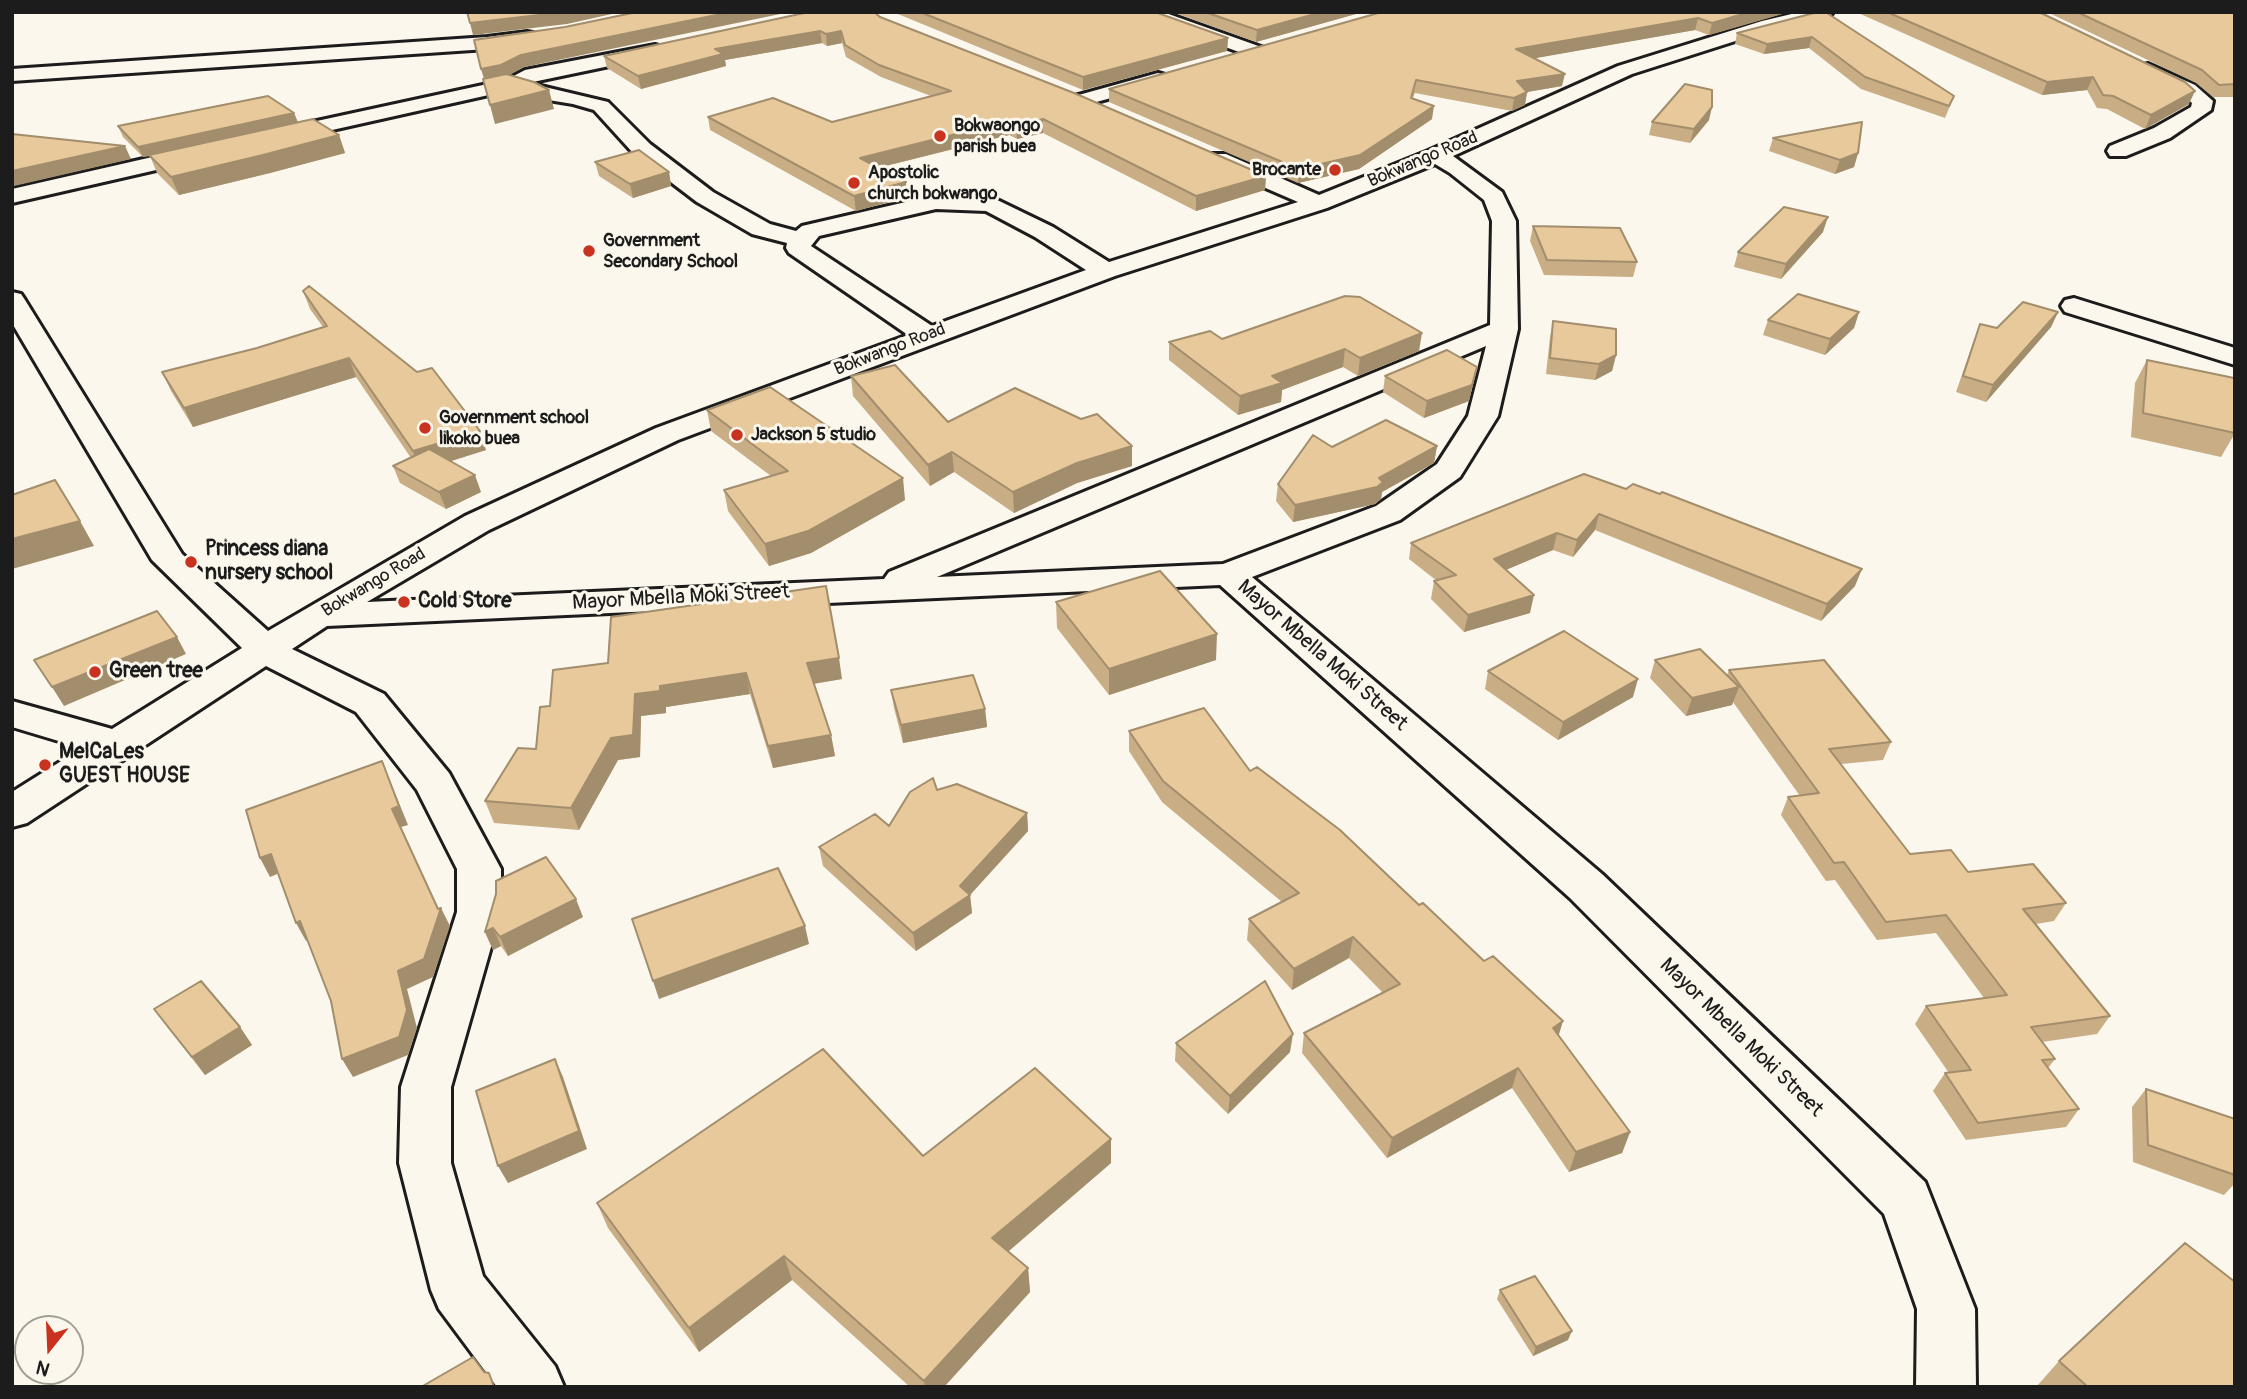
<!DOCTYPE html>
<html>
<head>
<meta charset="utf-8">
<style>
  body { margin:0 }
  #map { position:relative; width:2247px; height:1399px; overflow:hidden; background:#fbf7ec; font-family:Pangolin,sans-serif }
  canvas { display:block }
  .frame { position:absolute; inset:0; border:14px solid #1c1c1c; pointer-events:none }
  .north { position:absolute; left:14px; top:1315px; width:70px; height:70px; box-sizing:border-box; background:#fbf7ec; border:2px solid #a29f99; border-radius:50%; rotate:198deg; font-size:19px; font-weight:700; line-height:28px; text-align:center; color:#1c1c1c }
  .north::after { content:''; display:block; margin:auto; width:24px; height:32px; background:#c8321e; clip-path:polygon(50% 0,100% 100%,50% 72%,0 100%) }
</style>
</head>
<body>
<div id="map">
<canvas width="2247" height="1399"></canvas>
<div class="frame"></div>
<div class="north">N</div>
</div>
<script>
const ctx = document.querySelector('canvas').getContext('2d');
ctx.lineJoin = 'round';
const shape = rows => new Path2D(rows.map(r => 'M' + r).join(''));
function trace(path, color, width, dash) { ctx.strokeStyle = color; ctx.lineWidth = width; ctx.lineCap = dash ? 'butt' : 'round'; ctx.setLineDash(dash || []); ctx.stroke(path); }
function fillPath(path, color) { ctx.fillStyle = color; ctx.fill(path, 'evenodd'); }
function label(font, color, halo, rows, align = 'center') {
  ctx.font = font + ' Pangolin,sans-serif'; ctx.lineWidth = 6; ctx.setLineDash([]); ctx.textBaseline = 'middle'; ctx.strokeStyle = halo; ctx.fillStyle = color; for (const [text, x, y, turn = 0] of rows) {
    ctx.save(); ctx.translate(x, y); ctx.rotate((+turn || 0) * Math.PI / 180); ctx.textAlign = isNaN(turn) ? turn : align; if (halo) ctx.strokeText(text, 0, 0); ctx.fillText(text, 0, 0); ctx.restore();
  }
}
const minor = shape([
  [1137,12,1163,12,1264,48,1266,52,1264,56,1250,56,1140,16,1137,12],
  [1800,12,1833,12,1830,16,1773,29,1632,74,1453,156,1502,192,1516,221,1518,329,1498,416,1460,477,1400,520,1252,577,1602,874,1925,1182,1975,1309,1976,1387,1916,1387,1917,1309,1884,1214,1570,898,1220,585,327,626,292,649,384,694,449,773,501,869,501,912,451,1087,451,1163,483,1276,555,1366,564,1387,497,1387,439,1309,431,1290,399,1163,401,1087,457,912,457,869,417,790,356,712,266,666,27,823,12,827,12,792,82,748,12,727,12,701,112,729,242,648,152,560,12,323,12,292,21,294,25,300,182,554,268,631,465,516,656,428,908,335,789,253,786,248,787,243,752,234,697,202,634,154,594,110,573,104,530,97,511,90,274,143,266,142,263,137,266,132,506,80,525,70,655,45,662,47,664,51,662,55,528,83,608,102,650,144,713,192,770,224,796,231,802,226,936,195,991,197,1053,227,1109,262,1298,202,1210,164,1207,159,1210,154,1226,154,1319,195,1428,151,1618,66,1762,21,1800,12],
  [1435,164,1450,173,1484,200,1492,221,1490,325,889,572,884,579,367,602,489,530,678,440,1115,276,1327,208,1435,164],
  [936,209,986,211,1035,237,1086,270,932,326,811,246,819,236,936,209],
  [1486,346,1468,416,1437,464,1376,506,1223,564,937,577,1486,346],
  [527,32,533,33,536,37,533,41,487,49,12,81,12,69,487,37,527,32],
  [2148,64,2195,85,2213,101,2211,110,2170,138,2126,156,2110,156,2107,151,2110,146,2154,128,2191,107,2192,103,2181,93,2141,74,2138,70,2141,66,2148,64],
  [1158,73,1165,75,1168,79,1165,83,1082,106,1075,104,1072,100,1075,96,1158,73],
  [205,145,213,147,216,152,213,157,12,203,12,189,205,145],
  [2074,298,2235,348,2235,365,2065,312,2061,306,2065,300,2074,298]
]);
const wall = shape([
  [893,12,1155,12,1228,38,1227,51,1083,90],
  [1172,12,1363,12,1256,42],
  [1382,12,1789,12,1709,35,1695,30,1534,58,1562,86,1527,92,1525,105,1512,111,1415,93,1413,98,1432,119,1359,169,1298,183,1109,102,1109,89],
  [1856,12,2039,12,2189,104,2145,129,2107,109,2097,108,2087,90,2042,95],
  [2047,12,2235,12,2235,97,2213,97,2196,83],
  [1828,14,1954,96,1945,118,1861,89,1809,48,1764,54,1735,44,1737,33],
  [880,17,1266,176,1265,190,1196,211,1043,133,1017,139,1009,135,878,168,907,197,856,211,710,130,708,117,832,122,931,96,881,77,846,57,842,43,827,46,822,43,725,60,726,66,641,89,607,68,604,56],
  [294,113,298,122,339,135,345,153,270,173,179,195,157,173,150,156,143,157,123,137,118,126],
  [1709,120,1690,143,1649,135,1652,122],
  [1773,138,1858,153,1854,167,1835,174,1769,151],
  [595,162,669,172,671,186,633,198,599,176],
  [1533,226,1637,262,1633,277,1544,275,1530,241],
  [1823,232,1781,279,1734,267,1738,252],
  [303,291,486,450,450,461,481,492,446,509,400,483,393,466,411,458,356,377,193,427,171,391,162,372,257,348,323,327,310,309],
  [1859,312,1854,328,1825,355,1763,335,1768,320],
  [2058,312,2051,327,1986,402,1956,392,1974,340,1980,324,1997,328],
  [1553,321,1616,355,1612,371,1595,380,1546,374,1550,337],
  [1222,339,1419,351,1358,376,1343,367,1282,390,1281,402,1238,415,1169,360,1169,342],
  [2147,360,2235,433,2221,457,2131,437,2135,383],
  [1477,367,1469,401,1424,418,1383,392,1385,376],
  [851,376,948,422,1132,446,1132,466,1077,483,1014,513,954,472,930,486,853,396],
  [707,410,905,500,811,553,769,566,728,511,724,490,771,476,711,431],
  [1437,446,1434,463,1382,492,1381,499,1375,504,1293,522,1276,501,1278,484,1332,447],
  [1584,474,1855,586,1821,621,1595,530,1573,557,1553,550,1506,570,1530,613,1464,632,1431,599,1434,581,1437,581,1409,559,1411,543],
  [1056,602,1216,660,1109,695,1057,628],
  [1655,660,1727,675,1729,670,1891,742,1883,760,1841,764,1910,854,1968,872,2066,903,2054,921,2036,924,2110,1016,2097,1034,2042,1042,2055,1059,2048,1068,2079,1109,2066,1127,1966,1140,1933,1091,1945,1073,1949,1073,1915,1024,1926,1006,1984,998,1936,933,1877,940,1835,880,1826,881,1781,815,1788,797,1800,796,1733,702,1732,705,1686,716,1650,678],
  [553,670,842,679,814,684,831,735,835,756,773,768,750,694,666,707,666,713,641,716,640,757,618,760,579,830,494,823,485,801,536,749,550,706],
  [1488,671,1633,697,1558,740,1485,689],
  [891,690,985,709,987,727,903,743,894,708],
  [1129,731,1250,771,1419,905,1559,1036,1630,1132,1622,1153,1569,1172,1512,1088,1387,1158,1302,1053,1304,1033,1383,993,1349,958,1292,990,1247,940,1249,919,1282,902,1162,802,1129,751],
  [937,790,1027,813,1028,831,970,895,972,913,916,951,823,866,819,847,889,826],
  [583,917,508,956,501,946,493,950,485,932],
  [154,1009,240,1027,252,1045,205,1075,167,1027],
  [1176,1043,1290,1052,1228,1114,1175,1061],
  [2146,1089,2235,1119,2235,1183,2224,1195,2133,1162,2132,1107],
  [923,1156,1111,1163,1008,1251,1028,1268,1030,1292,944,1387,910,1387,792,1280,699,1352,608,1228,597,1203],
  [1500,1290,1568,1340,1533,1356,1497,1299],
  [2059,1361,2235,1387,2038,1387,2037,1386]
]);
const shadedWall = shape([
  [565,12,621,12,567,24,473,35,470,23],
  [731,12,790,12,524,67,504,78,485,82,481,69,521,55],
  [1322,12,1363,12,1256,42,1257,30],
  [1750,12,1789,12,1709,35,1712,23],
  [1698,18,1695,30,1514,62,1516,49],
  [820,31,822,43,725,60,726,66,641,89,638,76,715,49],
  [841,31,842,43,827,46,826,34],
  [1812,37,1809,48,1764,54,1767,44],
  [1228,38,1227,51,1083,90,1083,77],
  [1565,74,1562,86,1527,92,1525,105,1512,111,1517,81],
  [2093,77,2087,90,2042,95,2047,82],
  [549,90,554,109,495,124,490,105],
  [2195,91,2189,104,2145,129,2151,115],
  [1434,106,1432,119,1359,169,1298,183,1299,169],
  [1712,107,1709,120,1690,143,1694,129],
  [294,113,298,123,143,157,138,147],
  [1043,119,1043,133,1017,139,1016,126],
  [1008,121,1009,135,861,172,860,158],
  [339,135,345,153,270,173,179,195,171,177],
  [125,146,131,159,14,186,12,182,12,171],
  [1858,153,1854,167,1835,174,1840,160],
  [669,172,671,186,633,198,630,184],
  [1266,176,1265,190,1196,211,1196,196],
  [906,182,907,197,856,211,854,196],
  [1828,217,1823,232,1781,279,1786,264],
  [1859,312,1854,328,1825,355,1830,339],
  [2058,312,2051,327,1986,402,1993,385],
  [1422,333,1419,351,1358,376,1360,358],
  [1345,349,1343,367,1282,390,1281,402,1238,415,1240,396,1272,376],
  [1616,355,1612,371,1595,380,1599,364],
  [349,358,356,377,193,427,184,408],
  [1477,367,1469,401,1424,418,1427,401],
  [480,431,486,450,420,471,413,451],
  [1132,446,1132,466,1077,483,1014,513,1013,492,1077,463],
  [1437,446,1434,463,1382,492,1381,499,1375,504,1293,522,1295,505,1379,478],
  [952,452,954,472,930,486,928,465],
  [475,475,481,492,446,509,439,492],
  [903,478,905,500,811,553,769,566,765,544],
  [1599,514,1595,530,1573,557,1577,540],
  [80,521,94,546,12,569,12,539],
  [1557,533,1553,550,1491,576,1494,559],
  [1862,569,1855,586,1821,621,1827,604],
  [1534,595,1530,613,1464,632,1468,615],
  [1217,634,1216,660,1109,695,1109,669],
  [177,637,186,654,64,706,52,687],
  [839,658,842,679,811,684,807,663],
  [746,673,750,694,666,707,666,713,641,716,640,757,618,760,579,830,571,808,635,694,660,686],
  [1638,679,1633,697,1558,740,1563,722],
  [1739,687,1732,705,1686,716,1692,698],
  [985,709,987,727,903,743,901,725],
  [831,735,835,756,773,768,768,746],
  [382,761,408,825,401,827,439,913,441,908,450,926,433,977,407,989,417,1028,408,1055,353,1077,342,1059,392,809],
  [1027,813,1028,831,970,895,972,913,916,951,913,933,960,886],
  [271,854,282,872,270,877,260,858],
  [576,899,583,917,508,956,500,937],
  [300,921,310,939,306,941,296,923],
  [805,926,809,944,659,999,653,981],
  [493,928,501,946,493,950,485,932],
  [1353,937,1349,958,1292,990,1294,969],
  [1563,1021,1557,1041,1553,1028],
  [240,1027,252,1045,205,1075,192,1057],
  [1293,1034,1290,1052,1228,1114,1230,1096],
  [555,1059,563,1077,587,1149,508,1183,498,1166],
  [1518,1068,1512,1088,1387,1158,1392,1138],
  [1630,1132,1622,1153,1569,1172,1576,1152],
  [1111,1139,1111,1163,995,1263,992,1238],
  [784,1256,792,1280,699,1352,689,1328],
  [1028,1268,1030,1292,944,1387,925,1387,924,1381],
  [1572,1331,1568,1340,1533,1356,1536,1347]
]);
const building = shape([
  [467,12,565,12,470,23,467,12],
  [637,12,731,12,521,55,501,65,481,69,474,40,565,27,637,12],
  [809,12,874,12,880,17,1074,93,1266,176,1196,196,1043,119,1016,126,1008,121,860,158,906,182,854,196,708,117,773,98,832,122,951,91,879,65,845,45,841,31,826,34,820,31,715,49,723,54,638,76,604,56,809,12],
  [920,12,1155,12,1228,38,1083,77,920,12],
  [1205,12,1322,12,1257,30,1205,12],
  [1382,12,1750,12,1712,23,1698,18,1516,49,1565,74,1517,81,1527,92,1514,98,1416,80,1411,98,1434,106,1360,155,1299,169,1109,89,1382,12],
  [1818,12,1827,12,1827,13,1954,96,1949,106,1865,77,1812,37,1767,44,1737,33,1818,12],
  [1887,12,2039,12,2185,82,2195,91,2151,115,2113,96,2103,95,2093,77,2047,82,1887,12],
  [2077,12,2235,12,2235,84,2219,85,2202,70,2077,12],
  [506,74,534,82,549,90,490,105,483,79,506,74],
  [1685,84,1712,90,1712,107,1694,129,1652,122,1685,84],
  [268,96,294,113,138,147,118,126,268,96],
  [313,119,339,135,263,155,171,177,149,155,313,119],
  [1862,122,1858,153,1840,160,1773,138,1862,122],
  [12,134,125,146,12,171,12,134],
  [639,150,669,172,630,184,595,162,639,150],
  [1784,207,1828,217,1786,264,1738,252,1784,207],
  [1533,226,1620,228,1637,262,1547,260,1533,226],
  [309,286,417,372,432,368,480,431,413,451,349,358,184,408,162,372,257,348,327,326,303,291,309,286],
  [1798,294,1859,312,1830,339,1768,320,1798,294],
  [1345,296,1360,297,1422,333,1360,358,1345,349,1272,376,1282,383,1240,396,1169,342,1210,331,1222,339,1345,296],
  [2023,302,2058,312,1993,385,1963,376,1980,324,1997,328,2023,302],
  [1553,321,1616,329,1616,355,1599,364,1550,358,1553,321],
  [1447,350,1477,367,1472,385,1427,401,1385,376,1447,350],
  [2147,360,2234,378,2235,433,2143,413,2147,360],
  [895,365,948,422,1015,388,1081,419,1097,414,1132,446,1077,463,1013,492,952,452,928,465,851,376,895,365],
  [770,387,903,478,808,531,765,544,724,490,788,471,707,410,770,387],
  [1386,420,1437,446,1379,478,1383,482,1377,487,1295,505,1278,484,1313,435,1332,447,1386,420],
  [429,449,475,475,439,492,393,466,429,449],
  [1584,474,1626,489,1633,484,1660,494,1662,492,1862,569,1827,604,1599,514,1577,540,1557,533,1494,559,1534,595,1468,615,1434,581,1456,575,1411,543,1584,474],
  [55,480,80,521,12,539,12,495,55,480],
  [1160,571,1217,634,1109,669,1056,602,1160,571],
  [826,586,839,658,807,663,831,735,768,746,746,673,660,686,660,691,635,694,633,735,611,738,571,808,485,801,518,748,536,749,540,707,550,706,553,670,608,663,611,617,826,586],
  [157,611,177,637,52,687,34,660,157,611],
  [1564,631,1638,679,1563,722,1488,671,1564,631],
  [1700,649,1739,687,1692,698,1655,660,1700,649],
  [1824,660,1891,742,1829,749,1910,854,1951,850,1968,872,2033,864,2066,903,2023,909,2110,1016,2031,1027,2055,1059,2042,1060,2079,1109,1978,1123,1945,1073,1971,1070,1926,1006,2007,995,1946,915,1886,922,1844,862,1834,863,1788,797,1819,793,1729,670,1824,660],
  [973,675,985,709,901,725,891,690,973,675],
  [1204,708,1250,771,1257,767,1340,830,1419,905,1423,903,1484,961,1493,956,1563,1021,1553,1028,1630,1132,1576,1152,1518,1068,1392,1138,1304,1033,1400,984,1353,937,1294,969,1249,919,1299,893,1163,781,1129,731,1204,708],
  [382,761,399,806,392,809,438,909,441,908,424,959,398,971,407,1010,399,1037,342,1059,331,1001,300,921,296,923,271,854,260,858,246,810,382,761],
  [933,778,937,790,957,784,1027,813,960,886,970,895,913,933,819,847,875,814,889,826,910,792,933,778],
  [546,857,576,899,500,937,493,928,485,932,496,894,496,881,546,857],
  [778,868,805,926,653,981,632,919,778,868],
  [201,981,240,1027,192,1057,154,1009,201,981],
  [1265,981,1293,1034,1230,1096,1176,1043,1265,981],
  [823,1049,923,1156,1035,1068,1111,1139,992,1238,1028,1268,924,1381,784,1256,689,1328,597,1203,823,1049],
  [555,1059,579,1131,498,1166,476,1091,555,1059],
  [2146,1089,2235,1119,2235,1175,2148,1145,2146,1089],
  [2185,1243,2235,1282,2235,1387,2088,1387,2059,1361,2185,1243],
  [1535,1276,1572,1331,1536,1347,1500,1290,1535,1276],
  [473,1357,484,1372,489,1373,494,1387,421,1387,473,1357]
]);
const markers = [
  [940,136,7,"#c8321e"],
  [1335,170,7,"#c8321e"],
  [854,183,7,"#c8321e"],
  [589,251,7,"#c8321e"],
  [425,428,7,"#c8321e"],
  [737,435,7,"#c8321e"],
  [191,562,7,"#c8321e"],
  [404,602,7,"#c8321e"],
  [95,672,7,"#c8321e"],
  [45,765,7,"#c8321e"]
];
const farPoinames = [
  ["Bokwaongo",954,126],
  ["parish buea",954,147],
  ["Brocante",1321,170,"right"],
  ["Apostolic",868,173],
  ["church bokwango",868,194],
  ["Government",603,241],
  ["Secondary School",603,262],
  ["Government school",439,418],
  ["likoko buea",439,439],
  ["Jackson 5 studio",751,435]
];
const farStreetnames = [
  ["Bokwango Road",1423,160,-23],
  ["Bokwango Road",890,350,-21],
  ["Bokwango Road",374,583,-31]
];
const poiNames = [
  ["Princess diana",205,550],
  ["nursery school",205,574],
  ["Cold Store",418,602],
  ["Green tree",109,672],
  ["MelCaLes",59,753],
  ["GUEST HOUSE",59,777]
];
const streetNames = [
  ["Mayor Mbella Moki Street",681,598,-3],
  ["Mayor Mbella Moki Street",1322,656,41],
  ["Mayor Mbella Moki Street",1741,1038,44]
];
trace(minor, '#1c1c1c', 6);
fillPath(minor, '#fbf7ec');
fillPath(wall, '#c8ad85');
fillPath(shadedWall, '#a28d6c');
fillPath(building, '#e8c99b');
trace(building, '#a28d6c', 2);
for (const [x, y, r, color] of markers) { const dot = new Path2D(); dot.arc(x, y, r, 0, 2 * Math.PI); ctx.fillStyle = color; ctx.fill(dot); trace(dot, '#fbf7ec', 2.5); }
label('bold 18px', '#1c1c1c', '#fbf7ec', farPoinames, 'left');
label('18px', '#1c1c1c', '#fbf7ec', farStreetnames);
label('bold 21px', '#1c1c1c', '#fbf7ec', poiNames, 'left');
label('21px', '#1c1c1c', '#fbf7ec', streetNames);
</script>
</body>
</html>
